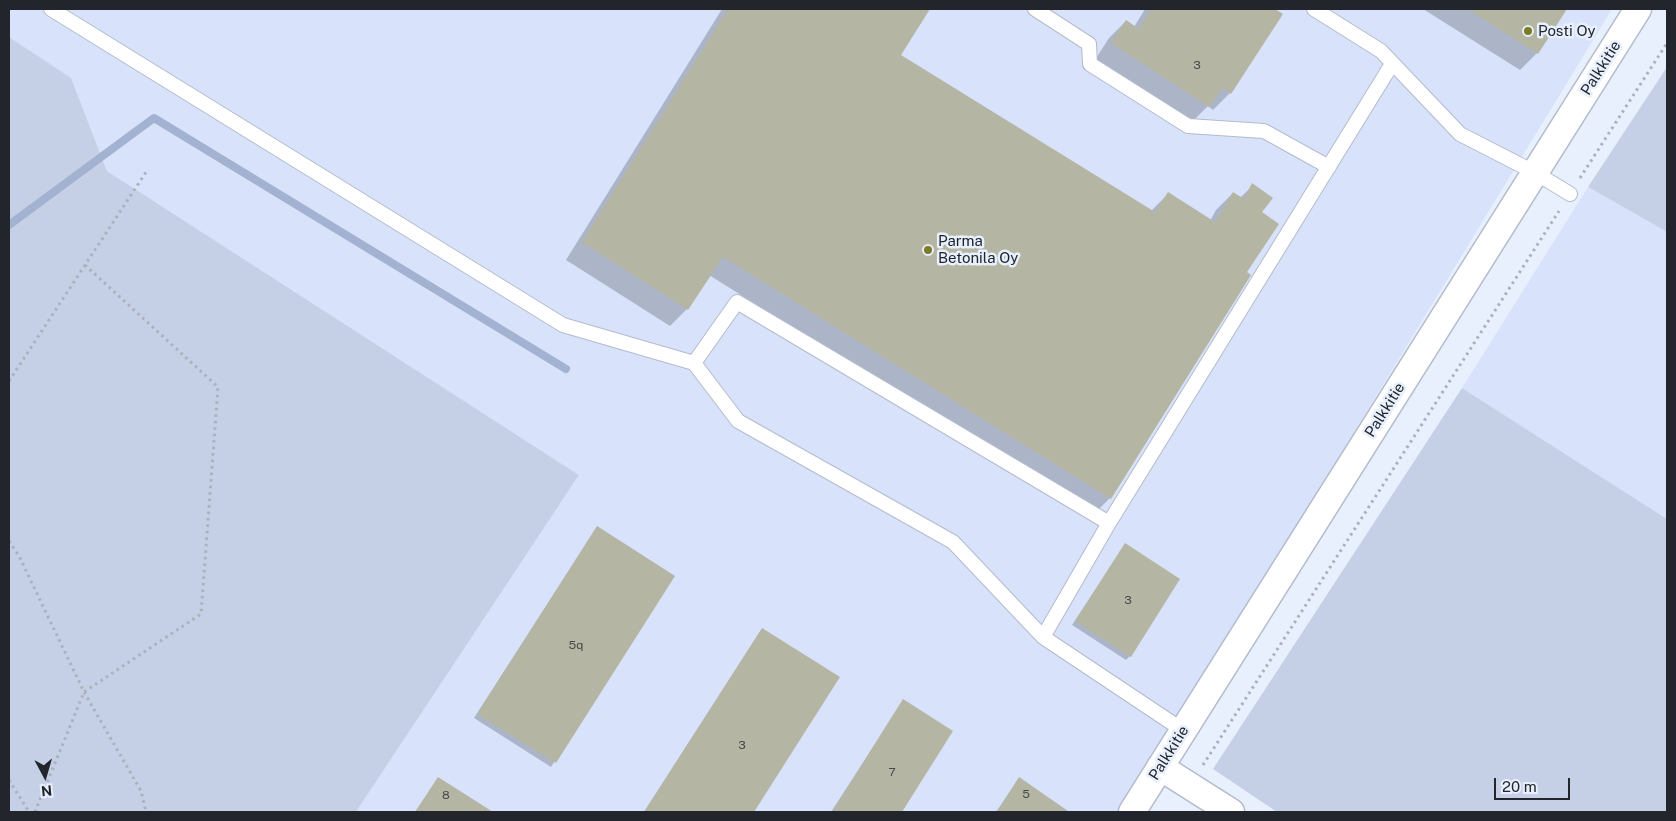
<!DOCTYPE html>
<html>
<head>
<meta charset="utf-8">
<style>
  body { margin:0 }
  #map { position:relative; width:1676px; height:821px; overflow:hidden; background:#e8effd; font-family:"Public Sans",sans-serif }
  canvas { display:block }
  .frame { position:absolute; inset:0; border:10px solid #22252b; pointer-events:none }
  .north { position:absolute; left:20px; top:751px; width:50px; height:50px; -webkit-text-stroke:4px #e8effd; paint-order:stroke; rotate:174deg; font-size:14px; font-weight:700; line-height:20px; text-align:center; color:#22252b }
  .north::after { content:''; display:block; margin:auto; width:18px; height:22px; background:#22252b; clip-path:polygon(50% 0,100% 100%,50% 72%,0 100%) }
  .scale { position:absolute; left:1494px; top:778px; width:76px; height:22px; box-sizing:border-box; border:2px solid #22252b; border-top:0; padding-left:6px; font-size:15px; line-height:18px; white-space:nowrap; color:#22252b; -webkit-text-stroke:4px #e8effd; paint-order:stroke }
</style>
</head>
<body>
<div id="map">
<canvas width="1676" height="821"></canvas>
<div class="frame"></div>
<div class="north">N</div>
<div class="scale">20 m</div>
</div>
<script>
const ctx = document.querySelector('canvas').getContext('2d');
ctx.lineJoin = 'round';
function fillPath(path, color) { ctx.fillStyle = color; ctx.fill(path, 'evenodd'); }
const shape = rows => new Path2D(rows.map(r => 'M' + r).join(''));
function trace(path, color, width, dash) { ctx.strokeStyle = color; ctx.lineWidth = width; ctx.lineCap = dash ? 'butt' : 'round'; ctx.setLineDash(dash || []); ctx.stroke(path); }
function label(font, color, halo, rows, align = 'center') {
  ctx.font = font + ' "Public Sans",sans-serif'; ctx.lineWidth = 5; ctx.setLineDash([]); ctx.textBaseline = 'middle'; ctx.strokeStyle = halo; ctx.fillStyle = color; for (const [text, x, y, turn = 0] of rows) {
    ctx.save(); ctx.translate(x, y); ctx.rotate((+turn || 0) * Math.PI / 180); ctx.textAlign = isNaN(turn) ? turn : align; if (halo) ctx.strokeText(text, 0, 0); ctx.fillText(text, 0, 0); ctx.restore();
  }
}
const built = shape([
  [9,9,1612,9,1123,812,356,812,579,475,107,171,71,79,9,37],
  [1588,187,1667,232,1667,519,1462,388]
]);
const green = shape([
  [9,37,71,78,107,171,579,475,356,812,9,812],
  [1667,67,1667,232,1588,187],
  [1462,388,1667,519,1667,812,1277,812,1213,769]
]);
const shadow = shape([
  [722,9,928,9,900,56,1151,211,1168,194,1210,221,1216,210,1233,193,1240,198,1253,185,1260,212,1245,272,1110,498,1093,515,709,275,687,309,670,326,566,260],
  [1145,9,1273,9,1281,14,1230,93,1213,110,1208,106,1191,123,1095,60,1109,38,1126,21,1134,27],
  [1423,9,1565,9,1537,53,1520,70],
  [597,527,674,576,551,767,474,718],
  [1125,545,1130,656,1126,660,1072,625],
  [762,629,838,677,752,812,644,812],
  [903,701,951,732,900,812,831,812],
  [1019,778,1066,811,1066,812,996,812],
  [438,779,490,812,415,812]
]);
const stream = shape([
  [9,225,154,118,566,369]
]);
const building = shape([
  [728,9,930,9,901,55,1155,212,1168,192,1215,222,1233,192,1244,199,1252,183,1273,198,1262,212,1279,224,1247,272,1251,275,1111,499,723,257,688,310,582,242],
  [1151,9,1275,9,1283,14,1231,94,1223,87,1209,107,1111,43,1126,20,1139,29],
  [1467,9,1567,9,1538,54],
  [597,526,675,576,556,763,477,714],
  [1125,543,1180,579,1131,657,1075,621],
  [762,628,840,677,754,812,644,812],
  [903,699,953,731,902,812,832,812],
  [438,777,493,812,415,812],
  [1019,777,1068,811,1067,812,997,812]
]);
const path = shape([
  [1580,178,1667,43],
  [9,381,148,169],
  [9,541,19,556,84,692,141,791,146,812],
  [1203,765,1559,211],
  [9,780,29,812],
  [35,812,84,692,201,614,218,387,85,265]
]);
const lane = shape([
  [51,9,563,325,694,363,737,302,1109,523,1043,637,1184,731],
  [1035,9,1089,44,1090,64,1188,126,1264,131,1329,167],
  [1314,9,1381,51,1460,134,1534,172,1570,194],
  [694,363,738,421,953,542,1043,637],
  [1109,523,1392,64]
]);
const street = shape([
  [1160,767,1231,812],
  [1132,812,1638,9]
]);
const markers = [
  [1528,31,5,"#7d7c24"],
  [928,250,5,"#7d7c24"]
];
const numberNames = [
  ["3",1197,65],
  ["3",1128,600],
  ["5q",576,645],
  ["3",742,745],
  ["7",892,772],
  ["5",1026,794],
  ["8",446,795]
];
const poiNames = [
  ["Posti Oy",1538,31],
  ["Parma",938,241],
  ["Betonila Oy",938,258]
];
const streetNames = [
  ["Palkkitie",1601,68,-58],
  ["Palkkitie",1385,410,-58],
  ["Palkkitie",1169,753,-58]
];
fillPath(built, '#d8e3fb');
fillPath(green, '#c5d0e7');
fillPath(shadow, '#0003');
trace(stream, '#a4b2d1', 8);
fillPath(building, '#b4b5a3');
trace(lane, '#b3bbcc', 16);
trace(street, '#b3bbcc', 29);
trace(path, '#abb1bc', 3, [2.5, 4]);
trace(lane, '#fff', 14);
trace(street, '#fff', 26);
for (const [x, y, r, color] of markers) { const dot = new Path2D(); dot.arc(x, y, r, 0, 2 * Math.PI); ctx.fillStyle = color; ctx.fill(dot); trace(dot, '#e8effd', 2); }
label('12px', '#464949', null, numberNames);
label('15px', '#22252b', '#e8effd', poiNames, 'left');
label('15px', '#22252b', '#e8effd', streetNames);
</script>
</body>
</html>
